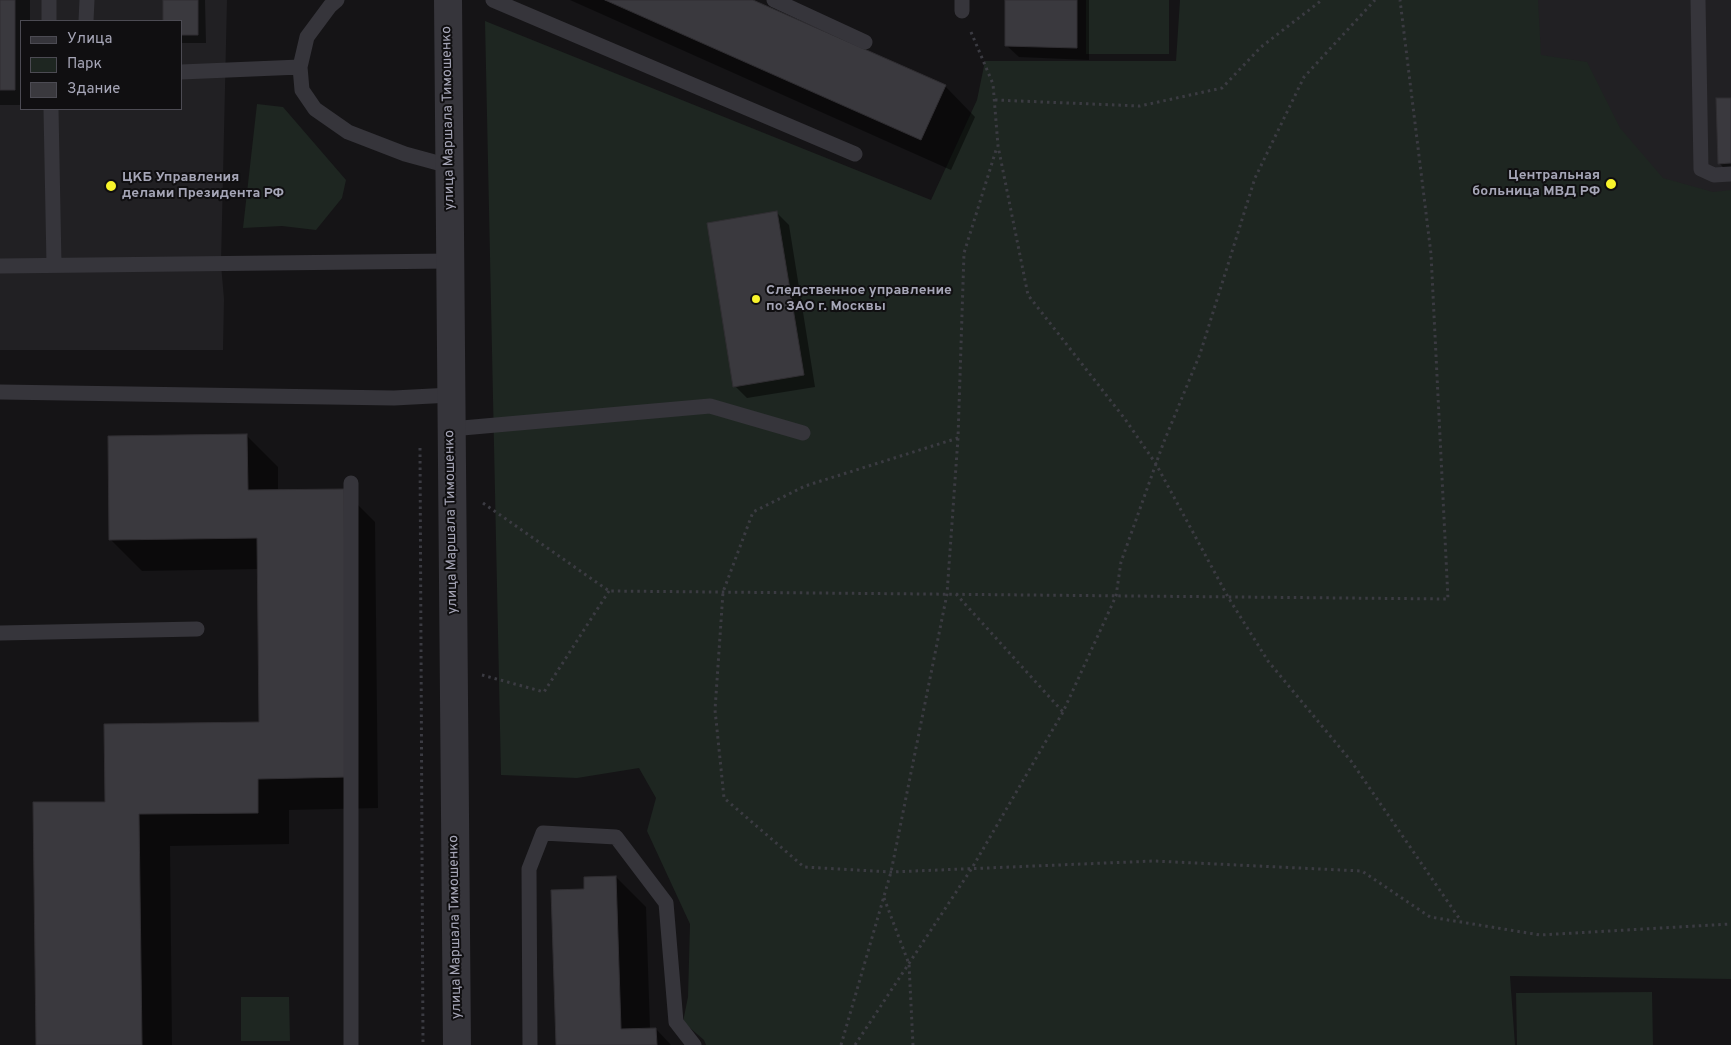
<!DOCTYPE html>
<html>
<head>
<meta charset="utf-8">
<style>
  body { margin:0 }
  #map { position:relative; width:1731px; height:1045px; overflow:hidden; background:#151416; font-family:Overpass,sans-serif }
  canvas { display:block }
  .legend { position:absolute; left:20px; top:20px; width:162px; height:90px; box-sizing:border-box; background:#100f11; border:1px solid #4c4b53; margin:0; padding:6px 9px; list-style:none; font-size:15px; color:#a6a6b7 }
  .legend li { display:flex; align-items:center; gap:10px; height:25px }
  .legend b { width:25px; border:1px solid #4c4b53 }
</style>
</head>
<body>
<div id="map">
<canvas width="1731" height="1045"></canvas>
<ul class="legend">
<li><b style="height:6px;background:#36353b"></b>Улица</li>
<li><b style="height:14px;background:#1e2621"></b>Парк</li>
<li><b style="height:14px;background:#3a393e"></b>Здание</li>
</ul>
</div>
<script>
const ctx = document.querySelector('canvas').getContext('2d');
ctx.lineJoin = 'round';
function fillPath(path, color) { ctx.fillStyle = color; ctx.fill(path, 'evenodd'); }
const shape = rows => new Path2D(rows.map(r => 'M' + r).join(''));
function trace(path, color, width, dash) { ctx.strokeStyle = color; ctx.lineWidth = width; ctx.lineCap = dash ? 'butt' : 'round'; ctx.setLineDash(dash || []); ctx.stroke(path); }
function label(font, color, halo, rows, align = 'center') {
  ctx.font = font + ' Overpass,sans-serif'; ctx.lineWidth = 4; ctx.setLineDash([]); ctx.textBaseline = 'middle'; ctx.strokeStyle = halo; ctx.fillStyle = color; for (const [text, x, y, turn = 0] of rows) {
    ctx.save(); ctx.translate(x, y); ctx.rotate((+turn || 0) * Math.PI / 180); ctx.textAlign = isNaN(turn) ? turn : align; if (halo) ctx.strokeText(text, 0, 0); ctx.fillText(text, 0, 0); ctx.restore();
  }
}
const built = shape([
  [0,0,227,0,221,264,224,299,223,350,0,350],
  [21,21,181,21,181,109,21,109],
  [1492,0,1731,0,1731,372]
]);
const green = shape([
  [1086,0,1169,0,1169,54,1086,54],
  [1180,0,1538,0,1541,55,1587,62,1620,128,1663,178,1713,192,1731,190,1731,979,1510,976,1515,1045,706,1045,704,1040,683,1022,688,997,690,924,647,831,656,798,639,768,577,778,501,775,485,21,931,200,977,100,985,61,1176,61],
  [257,104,283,107,346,180,342,198,316,230,282,226,243,228],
  [1652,992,1653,1045,1517,1045,1516,993],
  [241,997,289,997,290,1041,241,1041]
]);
const shadow = shape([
  [0,0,30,0,30,21,21,21,21,105,0,105],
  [164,0,205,0,206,43,181,43,181,21,165,21],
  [570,0,750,0,945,86,975,117,951,170],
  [1007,0,1089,0,1089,60,1019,57,1006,45],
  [1731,99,1731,175,1719,163],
  [777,213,789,225,815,387,747,398,735,386],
  [246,435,278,467,278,491,343,490,375,522,378,808,289,810,289,844,170,846,172,1045,37,1045,107,803,260,723,259,569,142,571,110,539],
  [616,877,646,907,650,1029,656,1029,671,1045,557,1045,585,890]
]);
const building = shape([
  [0,0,15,0,15,90,0,90,0,0],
  [163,0,198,0,198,35,181,35,181,21,163,21,163,0],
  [605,0,753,0,946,85,921,140,605,0],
  [1005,0,1077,0,1077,48,1005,46,1005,0],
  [1716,98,1731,98,1731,163,1718,164,1716,98],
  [777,211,804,375,733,387,707,223,777,211],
  [247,434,248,490,344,489,347,777,258,779,258,813,139,814,142,1045,36,1045,33,802,105,802,104,724,259,722,257,538,109,540,108,436,247,434],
  [616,876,621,1029,656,1028,657,1045,556,1045,551,890,584,889,584,877,616,876]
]);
const path = shape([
  [971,32,993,84,998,146,1028,295,1125,419,1156,464,1228,597,1268,661,1351,761,1461,921],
  [995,100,1140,106,1222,88,1261,47,1322,0],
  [958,438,805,486,753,512,723,592,715,710,724,798,804,867,891,872,1154,861,1362,871,1430,917,1540,935,1731,924],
  [420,448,423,1045],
  [483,503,609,591,1448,599,1431,254,1400,0],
  [956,594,1063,712],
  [482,675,544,692,609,591],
  [884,898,909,964,913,1045],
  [841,1045,891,872,947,594,958,438,964,253,997,147],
  [855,1045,972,868,1063,712,1116,596,1121,562,1163,444,1200,354,1255,178,1304,77,1375,0]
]);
const lane = shape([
  [49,0,49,21],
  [337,0,330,6,307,37,300,67,302,90,315,109,348,132,405,154,449,166],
  [493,0,855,154],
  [774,0,865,42],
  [1698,0,1701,169,1714,175,1731,174],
  [962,11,962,0],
  [86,21,87,0],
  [181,72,300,67],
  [51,109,54,265],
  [0,266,450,261],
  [0,392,394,398,451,395],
  [451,429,710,406,803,433],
  [351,483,351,1045],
  [0,633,197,629],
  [530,1045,529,869,543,833,616,837,666,903,676,1022,694,1045]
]);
const street = shape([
  [448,0,457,1045]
]);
const markers = [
  [1611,184,6,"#f8f42b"],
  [111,186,6,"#f8f42b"],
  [756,299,5,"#f8f42b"]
];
const streetNames = [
  ["улица Маршала Тимошенко",449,118,-91],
  ["улица Маршала Тимошенко",452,522,-91],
  ["улица Маршала Тимошенко",456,927,-91]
];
const poiNames = [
  ["Центральная",1600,176,"right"],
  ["больница МВД РФ",1600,192,"right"],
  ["ЦКБ Управления",122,178],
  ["делами Президента РФ",122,194],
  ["Следственное управление",766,291],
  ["по ЗАО г. Москвы",766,307]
];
fillPath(built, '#212023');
fillPath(green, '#1e2621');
fillPath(shadow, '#0007');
fillPath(building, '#3a393e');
trace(building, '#302e32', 1);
trace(path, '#3b3b42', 3, [2.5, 4]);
trace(lane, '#36353b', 15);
trace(street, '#36353b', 28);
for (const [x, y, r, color] of markers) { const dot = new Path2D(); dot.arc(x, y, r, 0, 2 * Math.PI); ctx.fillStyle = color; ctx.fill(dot); trace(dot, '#100f11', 2); }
label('14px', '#a6a6b7', '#100f11', streetNames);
label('bold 14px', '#a6a6b7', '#100f11', poiNames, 'left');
</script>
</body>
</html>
